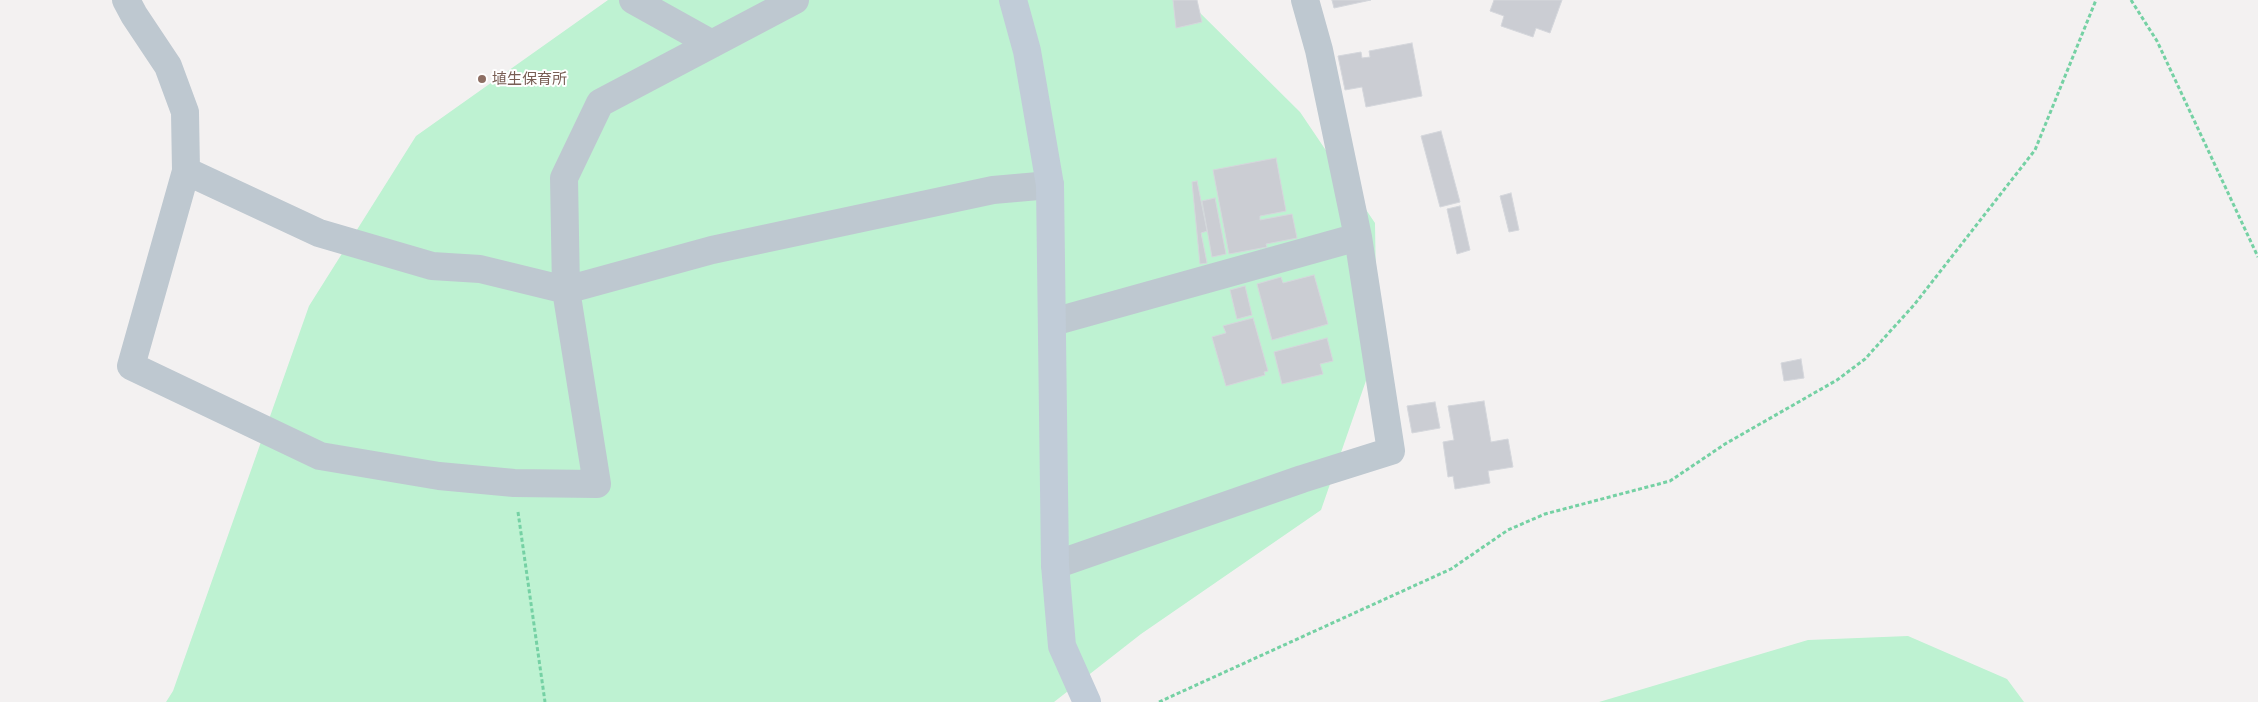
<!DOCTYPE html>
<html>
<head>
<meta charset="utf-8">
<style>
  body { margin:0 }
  canvas { display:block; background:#f3f1f1 }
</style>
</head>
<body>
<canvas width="2258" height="702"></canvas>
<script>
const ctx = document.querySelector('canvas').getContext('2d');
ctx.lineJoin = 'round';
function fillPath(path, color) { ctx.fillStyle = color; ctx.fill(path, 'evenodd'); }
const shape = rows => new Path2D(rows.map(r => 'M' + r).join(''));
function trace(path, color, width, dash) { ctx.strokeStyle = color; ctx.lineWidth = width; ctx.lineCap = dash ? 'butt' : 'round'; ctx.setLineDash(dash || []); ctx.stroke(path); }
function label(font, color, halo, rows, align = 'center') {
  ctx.font = font + ' "Exo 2","Noto Sans JP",sans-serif'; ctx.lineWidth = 4; ctx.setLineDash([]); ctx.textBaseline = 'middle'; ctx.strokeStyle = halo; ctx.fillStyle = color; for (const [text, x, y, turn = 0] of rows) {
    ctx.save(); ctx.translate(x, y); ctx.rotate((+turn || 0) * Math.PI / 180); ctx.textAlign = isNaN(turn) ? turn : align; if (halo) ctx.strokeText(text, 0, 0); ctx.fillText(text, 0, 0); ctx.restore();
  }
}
const green = shape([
  [608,0,1187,0,1300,112,1375,223,1377,349,1321,510,1141,634,1054,702,166,702,173,691,309,306,416,136],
  [1908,636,2007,679,2024,702,1599,702,1808,640]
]);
const building = shape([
  [1173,0,1197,0,1202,22,1176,28,1173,0],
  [1332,0,1371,0,1334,8,1332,0],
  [1494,0,1562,0,1550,33,1536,28,1533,37,1501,26,1504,16,1490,11,1494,0],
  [1412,43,1422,96,1366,107,1362,87,1345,90,1338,56,1361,52,1362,58,1370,57,1369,51,1412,43],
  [1441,131,1460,202,1440,207,1421,136,1441,131],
  [1276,158,1286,211,1260,216,1260,220,1292,214,1297,238,1266,244,1267,247,1229,254,1213,170,1276,158],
  [1197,181,1207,231,1201,233,1207,263,1200,264,1192,182,1197,181],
  [1511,193,1519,230,1509,232,1500,196,1511,193],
  [1215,198,1226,254,1212,257,1202,201,1215,198],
  [1460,206,1470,250,1457,254,1447,209,1460,206],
  [1314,275,1328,324,1272,340,1257,284,1281,277,1283,283,1314,275],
  [1245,286,1252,315,1237,319,1230,290,1245,286],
  [1253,318,1268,371,1264,372,1265,375,1226,386,1212,337,1226,333,1223,326,1253,318],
  [1327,338,1333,361,1320,364,1323,374,1282,384,1274,352,1327,338],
  [1801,359,1804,378,1784,381,1781,363,1801,359],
  [1484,401,1491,442,1508,439,1513,467,1488,471,1490,483,1455,489,1453,476,1448,477,1443,442,1454,440,1448,406,1484,401],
  [1435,402,1440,428,1412,433,1407,406,1435,402]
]);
const path = shape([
  [2131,0,2157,41,2258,257],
  [518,512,545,702],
  [1159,702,1451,569,1508,530,1545,514,1670,481,1725,444,1837,380,1865,359,1914,305,2035,150,2096,0]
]);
const street = shape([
  [126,0,134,15,168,66,185,112,186,171,131,366,320,456,439,476,514,483,597,484,566,290,564,178,600,103,795,0],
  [633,0,712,44],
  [186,171,319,233,432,266,480,269,566,290,712,250,993,190,1050,185],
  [1053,322,1358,237],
  [1055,565,1302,479,1391,451,1358,237,1319,50,1305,0]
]);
const secondary = shape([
  [1013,0,1027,51,1050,185,1055,565,1062,646,1087,702]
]);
const markers = [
  [482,79,5,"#8d6e63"]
];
const educationNames = [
  ["埴生保育所",492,79]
];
fillPath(green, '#bef2d2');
fillPath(building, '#cbcdd3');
trace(building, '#d5d7dc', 1);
trace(path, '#75d1a4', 3, [4, 2.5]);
trace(street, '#bec8d0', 28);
trace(secondary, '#c1ccd8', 28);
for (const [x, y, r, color] of markers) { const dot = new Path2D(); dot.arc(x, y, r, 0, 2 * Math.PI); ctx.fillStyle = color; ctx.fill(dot); trace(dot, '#fff', 2); }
label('15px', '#785e54', '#fff', educationNames, 'left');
</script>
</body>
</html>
